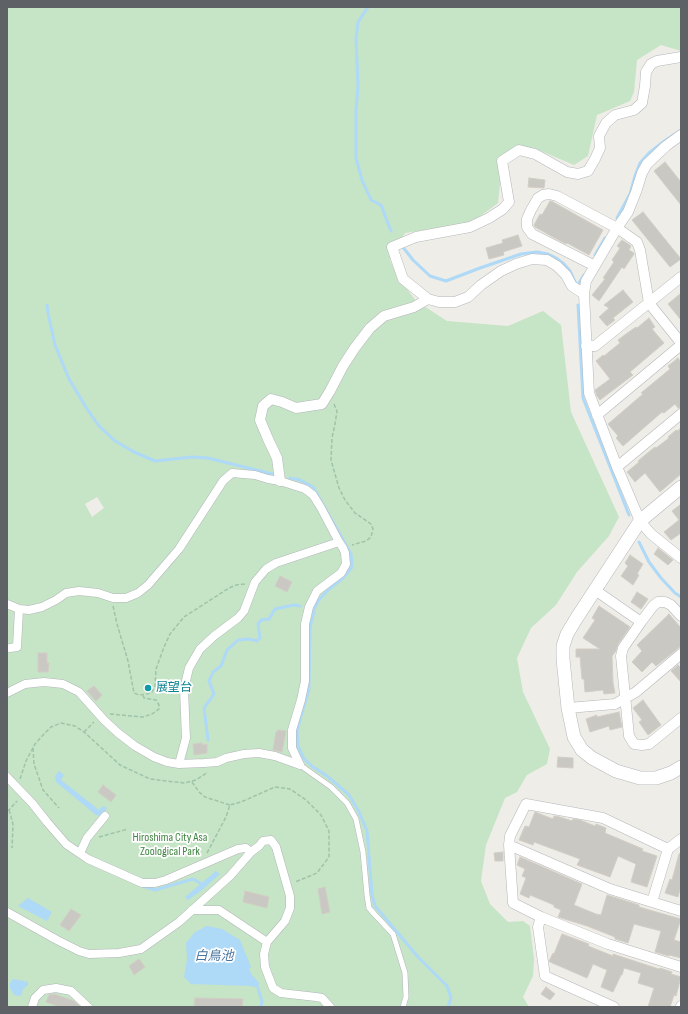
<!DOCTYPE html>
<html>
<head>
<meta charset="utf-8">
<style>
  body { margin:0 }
  #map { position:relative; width:688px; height:1014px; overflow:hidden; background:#efede7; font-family:"Sofia Sans Condensed",sans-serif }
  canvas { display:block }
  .frame { position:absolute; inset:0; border:8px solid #5e6165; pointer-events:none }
</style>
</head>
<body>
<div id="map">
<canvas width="688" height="1014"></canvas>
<div class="frame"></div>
</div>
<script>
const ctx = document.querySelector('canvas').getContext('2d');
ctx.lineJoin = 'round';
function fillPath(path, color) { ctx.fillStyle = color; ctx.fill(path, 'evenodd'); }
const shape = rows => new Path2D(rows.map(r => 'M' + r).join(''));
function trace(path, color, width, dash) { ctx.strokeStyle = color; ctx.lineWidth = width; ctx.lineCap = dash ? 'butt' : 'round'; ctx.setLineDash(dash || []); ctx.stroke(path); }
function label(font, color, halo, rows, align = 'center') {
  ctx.font = font + ' "Sofia Sans Condensed","Noto Sans JP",sans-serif'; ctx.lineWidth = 3.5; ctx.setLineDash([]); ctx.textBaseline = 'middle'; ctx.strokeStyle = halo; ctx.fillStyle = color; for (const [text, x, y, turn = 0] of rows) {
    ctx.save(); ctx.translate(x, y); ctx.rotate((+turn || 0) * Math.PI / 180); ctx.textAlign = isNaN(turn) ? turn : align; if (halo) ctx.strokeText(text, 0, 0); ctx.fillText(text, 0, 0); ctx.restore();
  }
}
const green = shape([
  [7,7,681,7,681,51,661,45,637,60,634,92,630,101,597,115,588,156,574,165,534,148,509,155,501,174,498,203,471,223,405,233,390,260,397,276,416,301,447,321,508,326,543,311,561,325,571,412,619,517,609,536,577,572,556,605,531,628,517,658,523,692,550,749,547,764,527,775,517,792,505,798,486,845,481,881,490,904,508,922,523,921,530,926,534,959,533,976,523,997,529,1007,7,1007],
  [97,497,104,508,92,517,85,504]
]);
const water = shape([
  [59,771,64,775,61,780,99,810,103,806,107,808,101,816,96,815,56,782,55,776],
  [216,871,220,874,202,890,188,900,185,897],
  [28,898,52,912,47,921,18,906],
  [207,926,222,929,240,940,251,967,249,969,252,975,259,983,258,988,251,986,191,984,184,977,187,959,186,943,195,932],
  [13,979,19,980,28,982,28,985,23,989,21,996,14,995,10,988,10,983]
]);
const stream = shape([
  [368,7,358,22,356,39,358,87,356,109,356,158,362,180,371,200,381,205,391,231],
  [617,218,630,194,635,176,640,163,649,153,663,142,681,130],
  [402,246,413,260,430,276,446,281,480,268,521,254,528,253,537,252,548,254,556,258,564,264,570,271,576,284],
  [595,255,605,238],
  [577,286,584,275],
  [47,305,48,313,55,345,69,379,87,409,99,426,115,441,134,452,155,461,192,457,208,458,276,475],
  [578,305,583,398,629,515],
  [290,478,300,480,313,487,351,554,352,567,343,578,328,590,318,601,315,607,310,628,309,689,301,716,297,732,298,746,304,759,313,767,327,776,349,795,359,812,367,831,372,895,375,906,418,957,447,986,451,998,448,1007],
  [639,542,649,562,661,578,675,593,681,597],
  [208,740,204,708,214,694,209,681,213,672,221,666,227,650,238,640,249,639,257,641,260,638,258,624,261,620,269,619,275,609,294,605,300,606],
  [140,885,155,890,193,879,200,883],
  [258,988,262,1002,261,1007]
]);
const building = shape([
  [665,162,681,182,681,205,654,171,665,162],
  [529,178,545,180,544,188,528,187,529,178],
  [550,201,553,202,603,230,589,255,567,243,566,244,551,236,535,227,534,225,540,214,542,215,550,201],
  [643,212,681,259,670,267,632,220,643,212],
  [518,235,522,246,503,252,504,255,489,259,486,248,503,243,502,240,518,235],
  [622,240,631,246,629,250,634,253,634,254,624,269,622,267,599,301,592,295,605,279,603,278,614,262,612,260,620,248,617,246,622,240],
  [623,290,633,302,613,318,615,320,607,326,599,317,609,308,604,305,623,290],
  [681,293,681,320,668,304,681,293],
  [649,318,655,327,652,329,664,343,630,372,633,375,600,400,597,396,595,390,610,379,596,361,603,355,604,356,620,343,618,340,626,334,636,327,637,328,649,318],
  [678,358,681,362,681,408,678,408,675,404,664,413,662,412,623,446,616,438,618,436,608,424,643,394,641,393,670,369,668,366,678,358],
  [681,428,681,474,660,492,645,473,635,482,627,472,639,462,638,461,645,455,655,447,656,448,669,438,668,437,676,430,677,431,681,428],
  [681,504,681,533,671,540,664,532,679,520,672,511,681,504],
  [658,548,673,560,668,565,654,554,658,548],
  [630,555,643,564,637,574,639,575,633,585,621,576,628,566,625,563,630,555],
  [280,576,292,582,287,592,275,586,280,576],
  [637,592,648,599,641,609,631,602,637,592],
  [599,606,630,627,618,644,616,651,612,656,613,683,615,693,604,694,603,690,585,692,584,679,582,679,580,657,576,657,576,649,600,649,583,638,595,620,592,618,599,606],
  [669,614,681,628,681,646,656,666,652,662,642,672,632,662,642,651,637,645,669,614],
  [38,653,47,653,47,663,49,663,48,672,38,672,38,653],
  [678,665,681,668,681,682,671,671,678,665],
  [94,686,102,695,96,701,87,691,94,686],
  [643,700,661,725,648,735,639,722,642,720,633,708,643,700],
  [619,712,622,727,610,730,609,726,590,732,586,719,597,715,597,717,619,712],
  [279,730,286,731,282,752,273,750,276,732,279,730],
  [202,743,202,745,207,744,207,753,194,755,193,744,202,743],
  [558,757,573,758,573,768,557,767,558,757],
  [103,785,116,795,111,802,98,792,103,785],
  [535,812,553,819,554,816,560,817,572,821,573,819,580,820,595,826,596,824,606,828,605,833,643,849,642,851,657,856,647,887,631,882,636,864,618,856,610,877,577,865,580,859,534,842,533,845,519,840,525,826,529,827,535,812],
  [503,852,503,861,495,861,494,853,503,852],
  [679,854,681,854,681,886,678,897,665,893,670,879,672,880,679,854],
  [520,857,582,884,574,905,596,914,601,915,607,895,639,905,639,907,681,919,674,940,681,942,681,958,669,955,669,956,655,952,661,931,634,924,628,943,615,939,615,937,587,926,558,917,561,910,554,907,554,905,530,895,529,898,520,894,526,878,522,876,525,869,517,865,520,857],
  [325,887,330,912,322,914,318,889,325,887],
  [245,891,269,897,267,908,243,902,245,891],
  [71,909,81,915,69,931,60,925,71,909],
  [562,934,589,944,588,946,613,956,613,954,659,969,660,968,672,972,671,974,681,977,676,996,674,995,670,1007,648,1007,654,988,638,983,641,973,624,968,622,975,621,975,613,992,601,987,607,970,593,964,587,978,550,962,549,961,553,953,554,954,562,934],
  [139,959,145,967,134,975,129,966,139,959],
  [546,987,555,994,550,1000,541,994,546,987],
  [54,994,74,1001,80,1007,60,1007,46,1002,49,995,54,994],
  [195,998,243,999,242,1007,194,1007,195,998]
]);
const path = shape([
  [334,404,337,411,335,424,332,438,331,460,339,488,345,500,355,513,371,524,373,529,371,537,366,541,352,545],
  [113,606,117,624,128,661,134,693,139,695,147,694,152,692,155,686,156,669,164,647,170,634,184,617,229,588,236,585,245,584],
  [110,714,143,717,152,714,159,709,159,705,156,700,144,698,143,695],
  [84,732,94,722],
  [33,748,34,764,43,790,59,808],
  [20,779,26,761,35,744,43,735,51,727,61,723,75,726,84,732,120,765,150,779,184,783,196,780,208,772],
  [192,782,199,792,205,797,230,805],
  [7,810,9,810,17,801],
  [9,810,13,824,12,848],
  [99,837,128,829],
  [207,853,226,817,230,805,241,802,275,787,290,789,306,800,321,815,329,831,329,857,317,873,295,882]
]);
const service = shape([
  [300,765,331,787,347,803,356,819,363,852,367,895,369,908,376,916,393,934,405,973,406,997,403,1007]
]);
const pedestrian = shape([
  [7,604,19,609,29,610,42,607,56,600,66,593,79,591,98,593,113,598,126,598,138,593,148,585,179,549,223,481,232,473,255,475,268,479,280,481,305,489,313,495,321,508,339,542,343,548,345,553,346,564,341,573,317,591,309,607,305,624,305,681,301,700,292,730,292,748,300,765],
  [10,648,17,647,19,609],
  [7,693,25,684,44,682,63,684,79,692,104,720,118,733,135,746,154,757,167,762,179,764,204,763,217,762,226,758,244,754,259,753,275,756,300,765],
  [179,764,186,738,184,689,189,668,200,649,214,636,238,618,244,611,255,582,266,569,276,563,339,542],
  [7,777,32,803,47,822,66,844,88,859,142,883,155,883,166,880,238,849,246,848,251,852],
  [80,853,87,838,105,816],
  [192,910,219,910,267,942],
  [7,912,57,940,79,951,89,954,119,953,141,949,179,922,230,876,251,852,259,846,263,841,271,840,276,847,290,896,290,908,285,921,267,942,264,954,265,967,273,988,281,993,316,997,322,998,330,1007],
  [32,1007,35,998,43,990,56,988,71,991,88,1007]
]);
const minor = shape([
  [681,135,666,146,647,164,642,173,636,192,628,212,617,228,586,281,584,294,589,393,617,467,640,521,651,534,681,558],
  [595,266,532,234,527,227,527,219,531,210,538,198,543,195,549,194,557,196,617,228,637,242,640,250,649,303,681,343],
  [428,299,439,302,455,302,468,297,481,285,501,271,516,264,532,259,547,260,557,266,566,275,572,286,584,294],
  [586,346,595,346,681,277],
  [597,415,681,345],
  [617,467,681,414],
  [280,481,277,458,268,439,260,420,263,406,271,399,282,402,296,408,322,404,330,391,343,366,354,349,360,341,370,328,384,316,414,307,428,299,403,279,392,247,416,237,470,227,489,218,503,209,509,202,502,161,519,150,535,154,567,172,578,174,588,171,595,159,600,148,599,136,606,123,615,115,634,110,642,103,645,86,646,72,651,64,657,61,681,57],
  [595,590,641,622],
  [681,616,671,605,665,602,658,602,653,606,641,622,623,648,621,656,629,736,634,744,642,745,649,744,681,718],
  [568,708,615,704,636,692,681,654],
  [509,845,610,889,681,911],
  [668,849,603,818,526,804,510,836,509,845,513,903,541,917,608,944,681,967],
  [652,902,668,849,681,839],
  [541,917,538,927,545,976,614,1007],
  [681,1007,681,1006]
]);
const tertiary = shape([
  [681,487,640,521,576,619,567,634,563,646,563,659,568,708,574,737,582,750,592,758,616,771,640,778,656,778,671,773,681,767]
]);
const markers = [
  [148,688,4,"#0f9aa8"]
];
const cultureNames = [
  ["展望台",156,688]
];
const parkNames = [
  ["Hiroshima City Asa",170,838],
  ["Zoological Park",170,852]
];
const waterNames = [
  ["白鳥池",214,957]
];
fillPath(green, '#c6e4c6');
fillPath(water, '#aed9f7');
trace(stream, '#aed9f7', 3);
fillPath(building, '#cac8c3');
trace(building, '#d3cec5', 1);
trace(service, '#b4b6ba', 6);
trace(pedestrian, '#b4b6ba', 9);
trace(minor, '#b4b6ba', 11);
trace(tertiary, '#b4b6ba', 14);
trace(path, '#9fc4a9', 1.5, [4, 2]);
trace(service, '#fff', 5);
trace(pedestrian, '#fff', 8);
trace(minor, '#fff', 10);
trace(tertiary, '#fff', 13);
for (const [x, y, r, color] of markers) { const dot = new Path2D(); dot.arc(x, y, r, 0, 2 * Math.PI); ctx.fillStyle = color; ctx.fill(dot); trace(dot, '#fff', 1.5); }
label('12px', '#0d838f', '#fff', cultureNames, 'left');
label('12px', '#3f8440', '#fff', parkNames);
label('italic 13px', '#4875a0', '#fff', waterNames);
</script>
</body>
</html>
